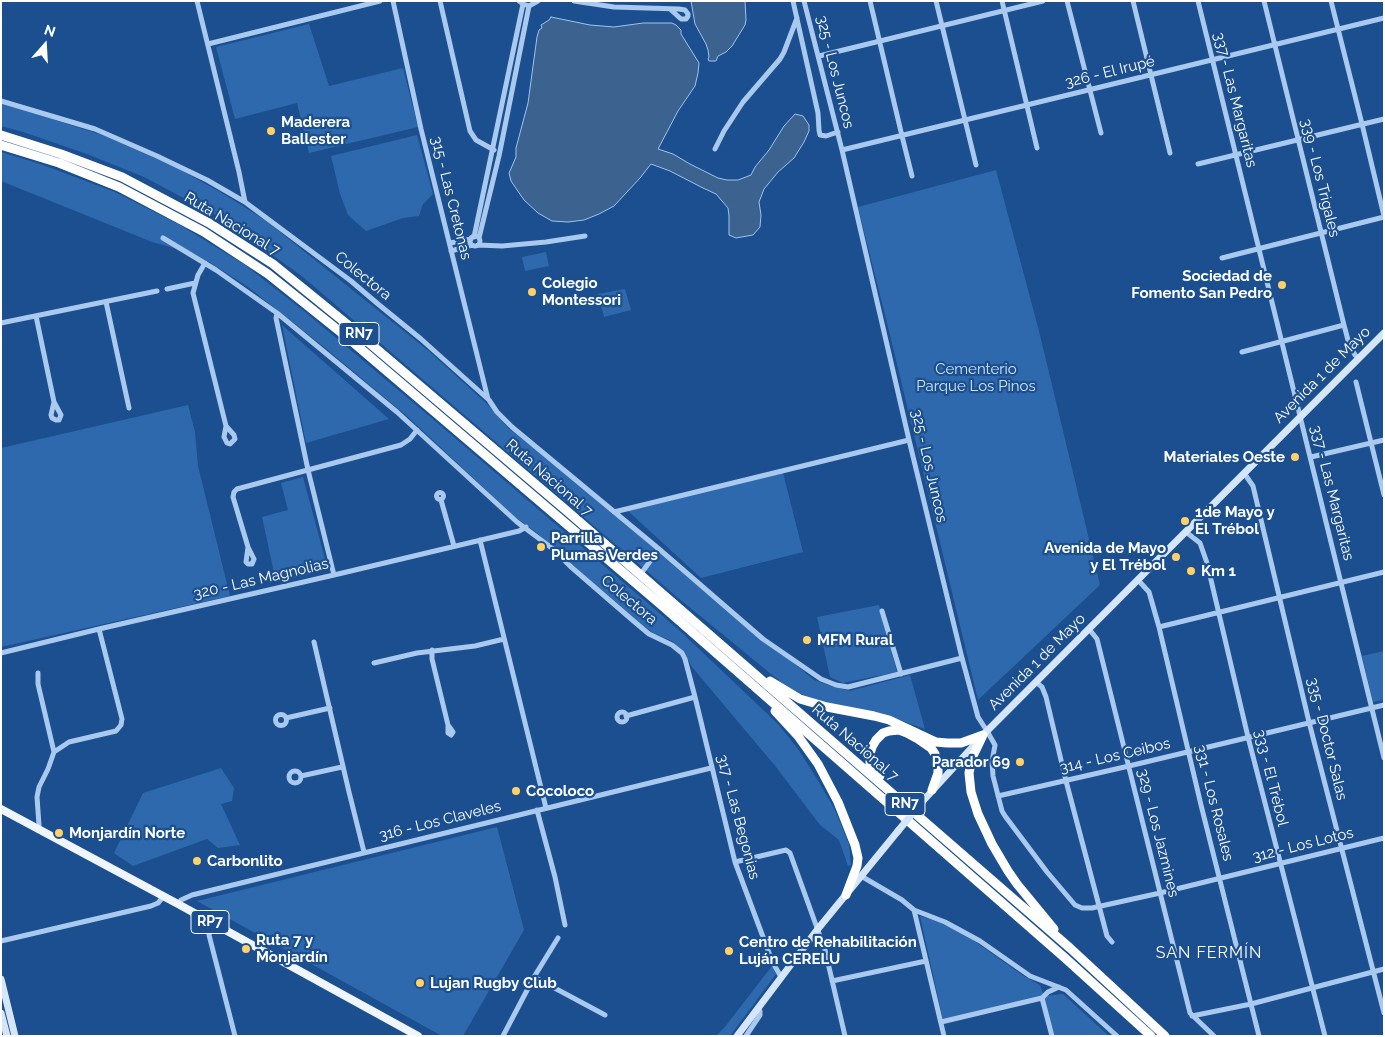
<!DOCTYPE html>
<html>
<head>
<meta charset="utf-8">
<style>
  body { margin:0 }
  #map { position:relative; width:1385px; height:1037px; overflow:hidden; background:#1b4f8f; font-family:Raleway,sans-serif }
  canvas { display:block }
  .frame { position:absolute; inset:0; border:2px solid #fff; pointer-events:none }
  .north { position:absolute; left:20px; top:20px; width:50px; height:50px; -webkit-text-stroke:4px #1b4f8f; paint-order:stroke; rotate:19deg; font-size:14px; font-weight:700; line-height:20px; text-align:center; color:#fff }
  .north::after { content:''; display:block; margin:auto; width:18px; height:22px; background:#fff; clip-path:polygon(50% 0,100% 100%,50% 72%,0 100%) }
</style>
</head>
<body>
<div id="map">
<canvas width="1385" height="1037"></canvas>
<div class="frame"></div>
<div class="north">N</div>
</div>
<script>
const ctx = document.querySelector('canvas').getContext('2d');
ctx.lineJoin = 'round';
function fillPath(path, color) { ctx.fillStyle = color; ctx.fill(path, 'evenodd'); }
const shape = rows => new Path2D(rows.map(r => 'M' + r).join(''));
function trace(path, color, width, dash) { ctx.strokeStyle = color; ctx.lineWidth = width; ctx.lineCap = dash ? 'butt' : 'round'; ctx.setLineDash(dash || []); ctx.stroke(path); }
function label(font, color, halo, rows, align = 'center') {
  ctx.font = font + ' Raleway,sans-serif'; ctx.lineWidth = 4.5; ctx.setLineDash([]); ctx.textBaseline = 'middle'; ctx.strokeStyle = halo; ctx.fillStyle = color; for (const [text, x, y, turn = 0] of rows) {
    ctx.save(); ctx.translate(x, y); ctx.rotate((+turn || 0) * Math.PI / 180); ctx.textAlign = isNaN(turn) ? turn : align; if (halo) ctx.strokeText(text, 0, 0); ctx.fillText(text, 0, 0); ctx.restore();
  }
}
const green = shape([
  [309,24,329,86,403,68,418,127,309,153,297,103,235,119,216,47],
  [1,104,46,117,102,135,170,164,222,193,265,220,430,352,487,404,508,428,565,472,814,680,831,686,850,691,910,675,925,729,876,712,818,702,787,687,677,597,303,277,231,225,208,211,144,177,87,154,23,132,1,126],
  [417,135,433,194,423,204,419,216,403,218,366,231,348,215,340,194,331,156],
  [1,152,43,165,115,192,180,225,245,265,304,311,434,420,679,630,778,724,798,749,814,774,834,808,849,844,851,865,848,866,839,840,820,825,776,767,692,667,683,651,672,641,653,633,625,611,537,533,515,517,408,417,324,347,248,287,209,262,181,250,152,242,1,181],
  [996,170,1039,331,1100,585,978,700,889,331,858,207],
  [546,252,549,266,525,271,522,257],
  [625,289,631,310,604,317,598,294],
  [282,325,389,419,306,443],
  [188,405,195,432,198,466,230,596,1,647,1,448],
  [783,473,803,552,701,578,628,511],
  [303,477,328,570,276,582,262,517,288,510,281,483],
  [879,605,897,672,843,683,830,677,817,617],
  [1384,651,1384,700,1373,702,1362,656],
  [221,768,234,788,232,801,221,804,240,845,218,848,207,839,133,866,114,853,143,793],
  [497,827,524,930,463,1036,442,1036,197,901],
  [920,916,939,922,960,932,980,945,1022,975,1040,985,1044,996,1063,994,1109,1036,1055,1036,1043,996,943,1020],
  [772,966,776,974,730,1036,716,1036,724,1028]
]);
const water = shape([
  [691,1,745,1,746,20,745,25,732,46,726,52,718,56,716,61,709,61,708,59,709,57,708,50,706,44,695,24,691,1],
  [551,17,590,25,614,27,643,23,672,23,676,25,681,30,681,34,699,63,698,73,695,86,678,111,658,149,673,154,690,164,718,178,727,180,738,180,751,175,755,167,769,150,784,126,795,114,803,116,809,125,809,131,804,142,794,158,778,172,764,189,759,202,761,215,760,227,753,235,736,238,729,235,729,216,728,208,716,194,703,188,670,171,651,164,640,178,614,206,599,214,584,220,568,222,552,221,538,213,524,200,511,181,509,173,516,157,516,148,528,103,537,37,539,30,542,28,541,25,549,20,551,17]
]);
const street = shape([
  [197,1,239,172,245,202],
  [393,1,421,129,488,399],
  [440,1,470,131,476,140,494,150],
  [519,1,523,4,529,6,538,1],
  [574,1,614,7,679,9,685,10,688,14,688,16,686,19,681,19,670,9],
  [793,1,818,113,819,130,820,135,826,136,838,132],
  [804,1,842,150,909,440,962,658,978,717,987,731,995,745,992,762,993,776,1002,811,1005,816,1047,872,1075,905,1082,908,1092,908,1160,893,1384,838],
  [870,1,902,136,912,176],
  [936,1,976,165],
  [1002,1,1037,148],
  [1067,1,1101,133],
  [1133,1,1170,153],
  [1198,1,1384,758],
  [1264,1,1344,325,1349,344,1355,355,1359,358],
  [1331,1,1362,124,1384,216],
  [208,44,380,1],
  [819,56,1043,1],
  [1,101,95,129,157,156,207,180,245,202,351,281,378,304,421,339,489,400,497,412,512,427,659,549,763,639,821,679,836,685,848,687,962,658],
  [715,149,724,131,743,102,780,59,784,52,797,18],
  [842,150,1384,18],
  [1198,164,1384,119],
  '470 241a5 5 0 1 1 10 0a5 5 0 1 1-10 0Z',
  [474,237,523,4],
  [163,238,216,270,277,313,397,412,517,522,553,549,570,566,630,618,649,634,672,645,682,653,685,659,695,697,735,862,772,961,781,977],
  [479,238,499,156,529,6],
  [450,243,471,239],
  [478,245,502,246,546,242,585,236],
  [451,251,472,245],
  [1222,258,1384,217],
  [205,263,198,275,193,293,226,426,224,437,227,443,230,444,235,439,234,435,226,426],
  [167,289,195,283],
  [106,302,129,408],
  [277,313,276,318,308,470,334,575],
  [36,316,54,402,61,415,59,420,56,420,52,418,51,415,54,402],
  [1,323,157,291],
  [1242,352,1344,325],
  [1356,382,1384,495],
  [1311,457,1384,440],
  [1244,473,1253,486,1309,722,1384,1013],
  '436.5 496a3.5 3.5 0 1 1 7 0a3.5 3.5 0 1 1-7 0Z',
  [441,500,454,546],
  [614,512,909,440],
  [1186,532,1200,543,1207,563,1248,737,1325,1036],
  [480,540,546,808],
  [248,547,246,562,248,564,252,564,254,559,248,547,233,497,234,492,237,489,401,445,410,439,417,430],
  [640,575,659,549],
  [1138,580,1149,592,1159,627,1201,805,1259,1036],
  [882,611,901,674],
  [1159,627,1384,572],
  [1089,629,1097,639,1098,643,1190,1013,1214,1036],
  [314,642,349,792,364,852],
  [432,650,432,659,448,725,453,732,451,735,448,733,448,725],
  [1,653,99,629,334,575,519,531,526,527],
  [374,663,417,653,475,646,504,639],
  [1036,682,1042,687,1046,697,1066,781,1107,936,1112,942],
  '617 717a5 5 0 1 1 10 0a5 5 0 1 1-10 0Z',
  '275.5 720a5.5 5.5 0 1 1 11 0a5.5 5.5 0 1 1-11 0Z',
  [626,716,695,697],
  [286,718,330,708],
  [54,752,69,742,116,731,121,725,122,719,99,629],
  '289 777a6 6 0 1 1 12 0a6 6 0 1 1-12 0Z',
  [301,776,342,767],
  [998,796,1129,766,1384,705],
  [537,810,555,877,565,925],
  [38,829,39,825,37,797,39,787,48,769,54,752,38,684,38,673],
  [735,862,786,850,790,853,825,950,845,1036],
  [861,876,902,900,914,910,945,922,980,941,1030,976,1066,990,1117,1036],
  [178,904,181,900,192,895,711,768],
  [914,910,944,1036],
  [212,923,209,935,235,1036],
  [1,941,151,906,158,903,164,896],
  [534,977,605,1015],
  [832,981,926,961],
  [1192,1016,1251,1004,1384,969],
  [941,1022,1042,998],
  [503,1036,534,977,558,938],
  [746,1036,760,1015,760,1011,758,1007],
  [1052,1036,1042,998,1048,992,1059,987]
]);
const secondary = shape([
  [922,802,987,731,1384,333],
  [1,979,15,1036],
  [1,1013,7,1036],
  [737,1036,817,930,898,831]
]);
const primary = shape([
  [1,809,178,904,418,1036]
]);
const highway = shape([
  [1,135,61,154,122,177,209,223,273,264,353,329,567,511,1070,948,1165,1036],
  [1,145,59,163,119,187,204,232,268,274,348,338,659,603,1065,958,1151,1036],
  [770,681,800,699,827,707,874,716,889,720,936,742,947,743,961,743,983,735],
  [775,711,798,736,818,764,838,802,855,845,858,858,857,866,846,895],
  [983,735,972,758,969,773,971,792,978,814,992,844,1008,871,1017,884,1054,929],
  [880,776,870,763,870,754,872,747,876,740,883,733,889,731,899,730,907,733,918,739,931,748,935,754,938,766,938,773,932,790]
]);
const secondaryBridge = shape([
  [898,831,922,802]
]);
const markers = [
  [271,131,5,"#ffd166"],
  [1282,285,5,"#ffd166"],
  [532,292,5,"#ffd166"],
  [1295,457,5,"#ffd166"],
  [1185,521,5,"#ffd166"],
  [541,547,5,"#ffd166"],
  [1176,557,5,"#ffd166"],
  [1191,571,5,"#ffd166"],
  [807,640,5,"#ffd166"],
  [1020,762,5,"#ffd166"],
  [516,791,5,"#ffd166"],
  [59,833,5,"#ffd166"],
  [197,861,5,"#ffd166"],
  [246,949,5,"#ffd166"],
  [729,951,5,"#ffd166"],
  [420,983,5,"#ffd166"]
];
const shields = [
  [359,334,40],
  [905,804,40],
  [210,922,38]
];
const shieldNames = [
  ["RN7",359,334],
  ["RN7",905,804],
  ["RP7",210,922]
];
const streetNames = [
  ["325 - Los Juncos",835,72,76],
  ["326 - El Irupé",1110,72,-14],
  ["337 - Las Margaritas",1235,100,76],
  ["339 - Los Trigales",1320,178,76],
  ["315 - Las Cretonas",451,198,76],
  ["Ruta Nacional 7",232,224,31],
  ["Colectora",363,276,39],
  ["Avenida 1 de Mayo",1322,375,-45],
  ["325 - Los Juncos",929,466,77],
  ["Ruta Nacional 7",549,478,41],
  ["337 - Las Margaritas",1332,493,76],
  ["320 - Las Magnolias",261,579,-13],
  ["Colectora",629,600,40],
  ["Avenida 1 de Mayo",1037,662,-45],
  ["335 - Doctor Salas",1327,739,76],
  ["Ruta Nacional 7",855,743,41],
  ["314 - Los Ceibos",1115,756,-13],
  ["333 - El Trébol",1271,778,76],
  ["331 - Los Rosales",1214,803,76],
  ["317 - Las Begonias",738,817,75],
  ["316 - Los Claveles",440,821,-14],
  ["329 - Los Jazmines",1158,833,76],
  ["312 - Los Lotos",1303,845,-14]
];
const poiNames = [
  ["Maderera",281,122],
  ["Ballester",281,139],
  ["Sociedad de",1272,276,"right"],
  ["Fomento San Pedro",1272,293,"right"],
  ["Colegio",542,283],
  ["Montessori",542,300],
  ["Materiales Oeste",1285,457,"right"],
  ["1de Mayo y",1195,512],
  ["El Trébol",1195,529],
  ["Parrilla",551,538],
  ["Plumas Verdes",551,555],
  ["Avenida de Mayo",1166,548,"right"],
  ["y El Trébol",1166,565,"right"],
  ["Km 1",1201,571],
  ["MFM Rural",817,640],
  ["Parador 69",1010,762,"right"],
  ["Cocoloco",526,791],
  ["Monjardín Norte",69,833],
  ["Carbonlito",207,861],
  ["Ruta 7 y",256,940],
  ["Monjardín",256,957],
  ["Centro de Rehabilitación",739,942],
  ["Luján CERELU",739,959],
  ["Lujan Rugby Club",430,983]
];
const parkNames = [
  ["Cementerio",976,369],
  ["Parque Los Pinos",976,386]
];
const neighbourhoodNames = [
  ["SAN FERMÍN",1209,953]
];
fillPath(green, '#2e69ad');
fillPath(water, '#3c6290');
trace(water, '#9cc4f0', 1);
trace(street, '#a9c9ee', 5);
trace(secondary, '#d6e6fa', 7);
trace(primary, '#f0f6ff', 8);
trace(highway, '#fff', 9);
trace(secondaryBridge, '#d6e6fa', 7);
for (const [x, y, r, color] of markers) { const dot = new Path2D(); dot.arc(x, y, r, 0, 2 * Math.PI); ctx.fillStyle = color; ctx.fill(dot); trace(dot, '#1b4f8f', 2); }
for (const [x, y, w] of shields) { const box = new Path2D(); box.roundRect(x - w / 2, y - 11.5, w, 23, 4); ctx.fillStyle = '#1b4f8f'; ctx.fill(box); trace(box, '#fff', 1); }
label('bold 14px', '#fff', null, shieldNames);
label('15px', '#fff', '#1b4f8f', streetNames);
label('bold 15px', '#fff', '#1b4f8f', poiNames, 'left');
label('15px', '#cfe3fa', '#1b4f8f', parkNames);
ctx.letterSpacing = '1px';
label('16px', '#fff', '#1b4f8f', neighbourhoodNames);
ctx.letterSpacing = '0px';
</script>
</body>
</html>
